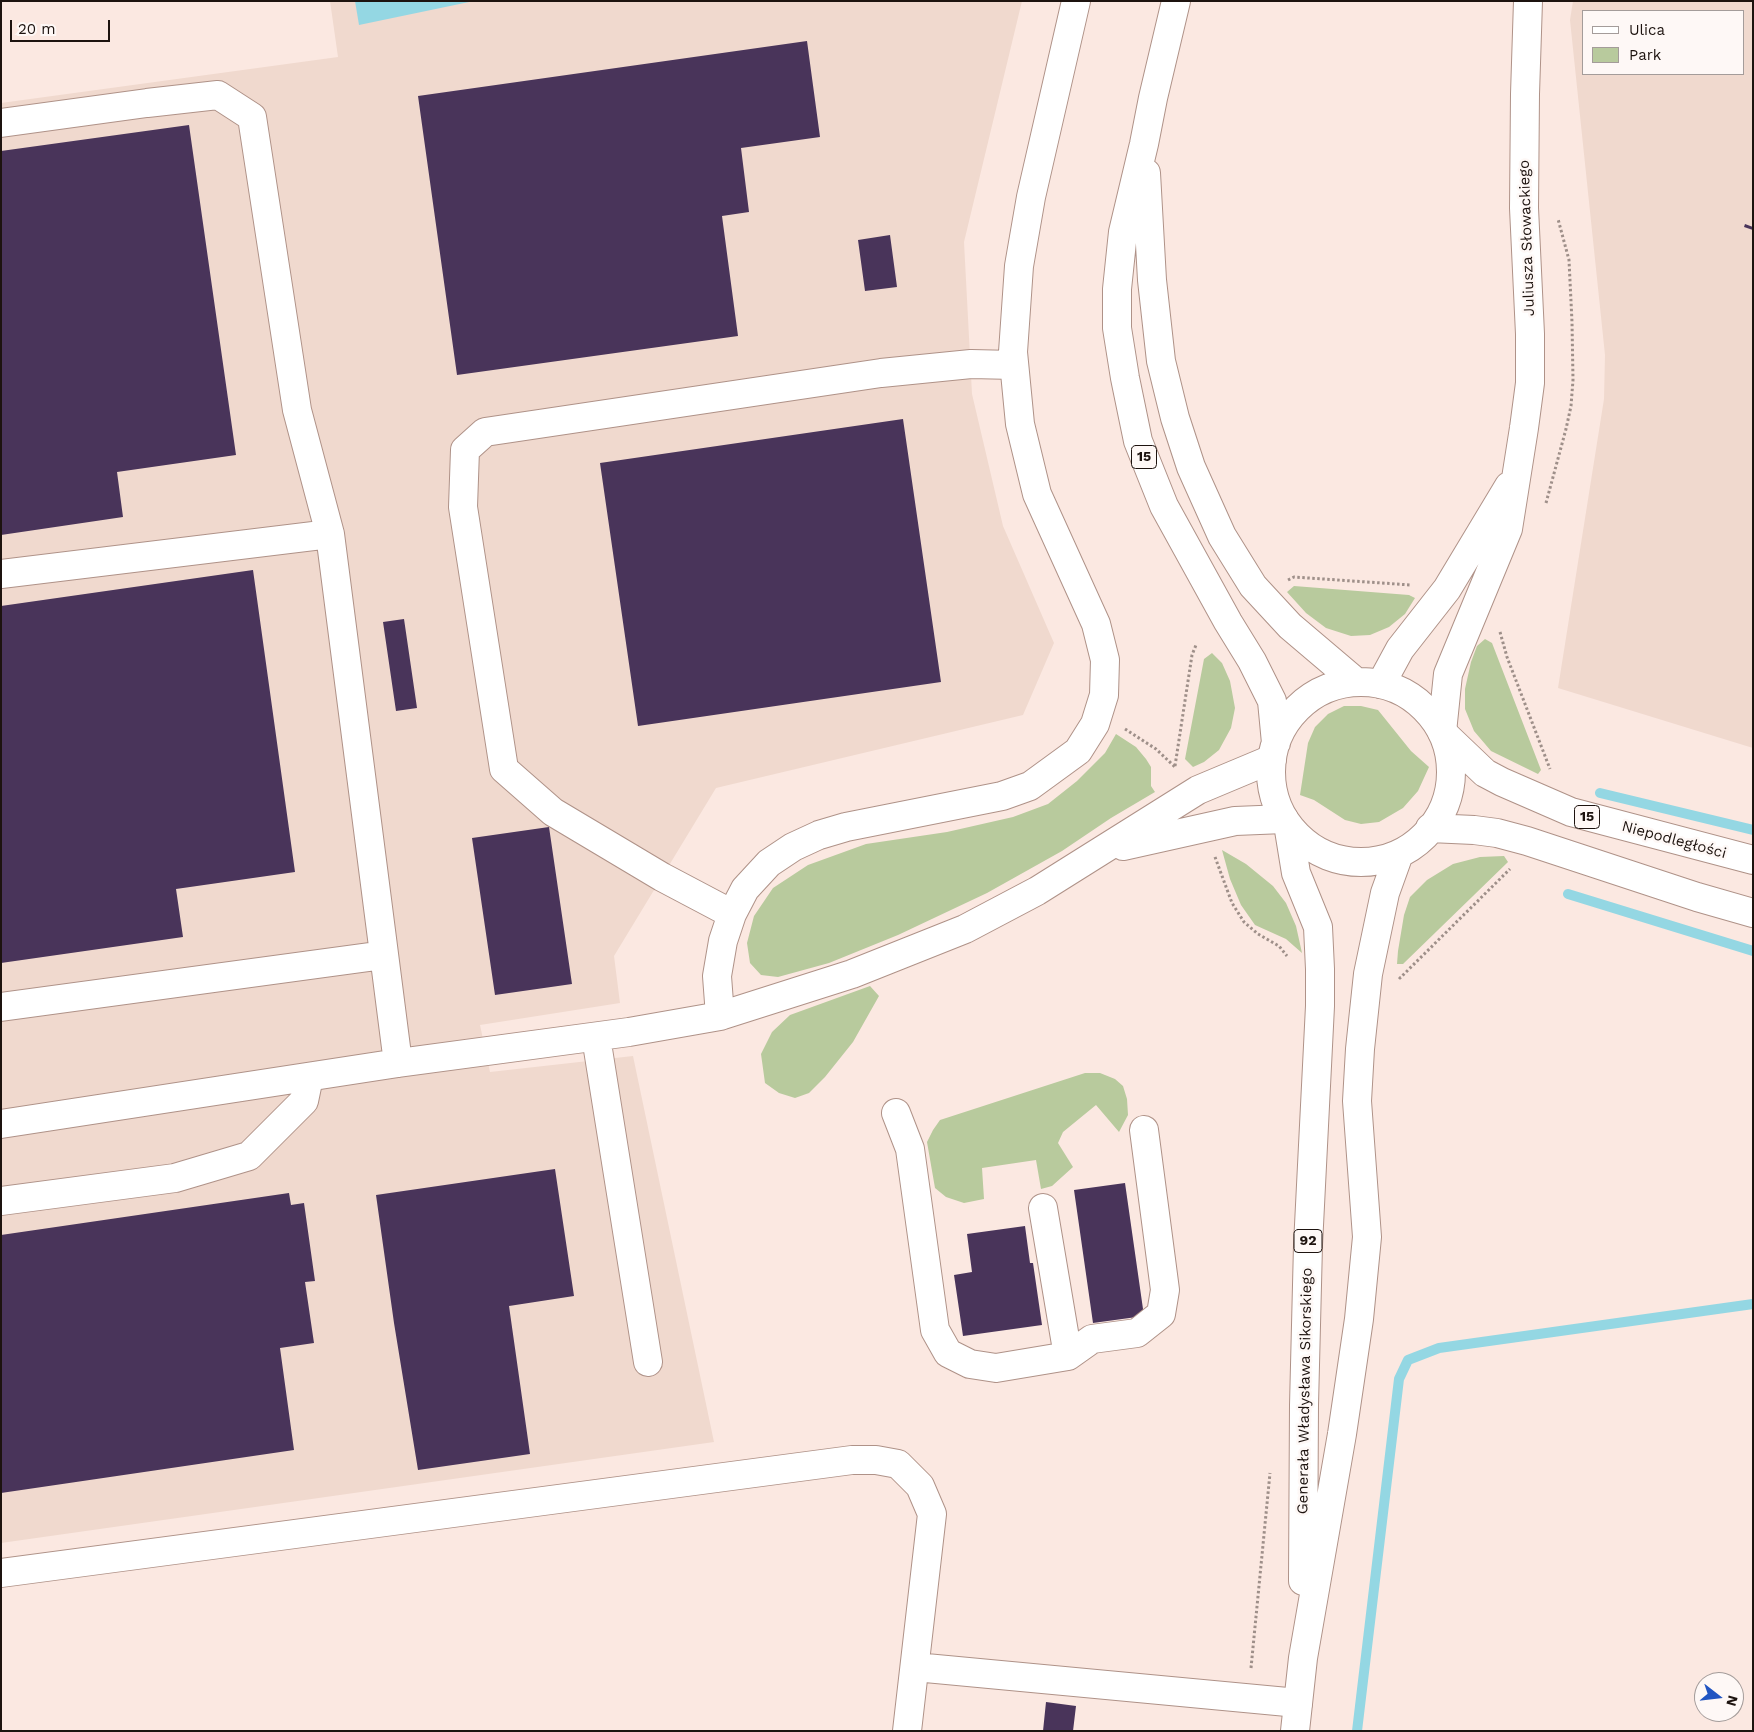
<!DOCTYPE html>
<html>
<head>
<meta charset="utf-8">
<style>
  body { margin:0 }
  #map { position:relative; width:1754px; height:1732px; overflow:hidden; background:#fbe8e1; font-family:"Work Sans",sans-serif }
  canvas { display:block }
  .frame { position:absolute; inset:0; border:2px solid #1d130f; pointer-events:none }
  .legend { position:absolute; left:1582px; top:10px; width:162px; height:65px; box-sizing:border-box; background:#fef8f6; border:1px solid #a49c9a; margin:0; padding:6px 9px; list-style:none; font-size:15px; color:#1d130f }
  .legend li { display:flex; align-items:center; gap:10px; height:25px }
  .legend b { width:25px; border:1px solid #a49c9a }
  .north { position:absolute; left:1694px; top:1672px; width:50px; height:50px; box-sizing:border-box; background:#fef8f6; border:1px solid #a49c9a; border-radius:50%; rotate:106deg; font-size:14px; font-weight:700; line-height:20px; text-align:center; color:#1d130f }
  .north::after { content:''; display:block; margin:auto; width:18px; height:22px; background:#2155c2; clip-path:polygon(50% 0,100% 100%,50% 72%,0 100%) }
  .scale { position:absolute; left:10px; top:20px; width:100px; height:22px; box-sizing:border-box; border:2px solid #1d130f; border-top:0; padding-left:6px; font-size:15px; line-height:18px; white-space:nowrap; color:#1d130f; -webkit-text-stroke:4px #fef8f6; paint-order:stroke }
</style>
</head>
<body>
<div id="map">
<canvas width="1754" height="1732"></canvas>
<div class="frame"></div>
<ul class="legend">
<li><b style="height:6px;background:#fff"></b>Ulica</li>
<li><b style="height:14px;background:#b8ca9d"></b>Park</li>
</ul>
<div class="north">N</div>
<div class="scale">20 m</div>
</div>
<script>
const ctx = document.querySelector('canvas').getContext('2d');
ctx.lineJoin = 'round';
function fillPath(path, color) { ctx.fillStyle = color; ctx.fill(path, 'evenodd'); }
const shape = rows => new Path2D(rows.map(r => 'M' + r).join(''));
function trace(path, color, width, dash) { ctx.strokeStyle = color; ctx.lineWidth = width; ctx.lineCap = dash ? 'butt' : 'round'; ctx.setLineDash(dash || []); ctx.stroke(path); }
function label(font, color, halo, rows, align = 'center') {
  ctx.font = font + ' "Work Sans",sans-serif'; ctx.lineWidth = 5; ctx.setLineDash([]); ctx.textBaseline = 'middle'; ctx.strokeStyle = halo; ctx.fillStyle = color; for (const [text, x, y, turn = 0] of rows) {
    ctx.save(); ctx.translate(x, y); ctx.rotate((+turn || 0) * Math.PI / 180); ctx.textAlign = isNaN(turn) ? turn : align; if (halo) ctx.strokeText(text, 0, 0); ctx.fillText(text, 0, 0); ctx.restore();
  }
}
const industrial = shape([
  [330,1,1022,1,964,242,972,394,1003,526,1054,643,1023,715,716,788,614,956,620,1003,480,1025,490,1072,633,1056,714,1442,1,1543,1,103,338,57],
  [1573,1,1753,1,1753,748,1558,688,1604,399,1605,355,1570,20],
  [1583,11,1743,11,1743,74,1583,74]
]);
const green = shape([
  [1294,586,1409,595,1415,598,1405,614,1389,627,1370,635,1351,636,1326,628,1306,613,1287,592],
  [1485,639,1492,643,1541,770,1538,774,1491,751,1474,731,1465,709,1465,689,1471,662,1477,646],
  [1212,653,1222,663,1230,681,1235,708,1231,728,1219,750,1204,762,1193,767,1185,759,1204,659],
  [1344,706,1361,706,1378,710,1411,751,1429,767,1418,791,1403,808,1379,822,1361,824,1345,820,1314,800,1300,795,1308,743,1315,727,1328,714],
  [1116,734,1136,747,1146,759,1151,767,1151,786,1155,792,1111,818,1062,851,987,893,898,935,829,963,778,977,761,975,750,963,747,943,754,916,773,888,808,865,866,844,947,832,1013,817,1048,804,1077,781,1105,753],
  [1222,850,1246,864,1273,886,1286,903,1296,926,1302,953,1286,939,1255,925,1241,905,1230,879],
  [1504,856,1508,862,1403,964,1397,964,1398,951,1404,915,1410,897,1427,880,1453,864,1480,857],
  [870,986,879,996,853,1042,825,1077,809,1093,795,1098,779,1093,765,1083,761,1054,772,1032,790,1015],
  [1085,1073,1100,1073,1115,1079,1123,1086,1127,1099,1128,1115,1119,1132,1096,1105,1063,1132,1058,1143,1073,1167,1052,1186,1041,1189,1036,1160,982,1168,984,1199,964,1203,946,1197,935,1188,927,1142,933,1130,940,1120]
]);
const water = shape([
  [355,1,474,1,359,25]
]);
const stream = shape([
  [1600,793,1753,830],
  [1568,894,1753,951],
  [1357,1731,1399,1379,1408,1360,1439,1348,1753,1304]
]);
const building = shape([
  [807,41,820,137,741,148,749,212,722,216,738,336,457,375,418,96],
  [189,125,236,455,117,472,123,517,1,535,1,151],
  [1745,224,1753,227,1753,230,1744,227],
  [890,235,897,287,865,291,858,240],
  [903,419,941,682,638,726,600,463],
  [253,570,295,872,176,889,183,937,1,963,1,606],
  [404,619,417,708,396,711,383,622],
  [549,827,572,984,495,995,472,838],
  [555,1169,574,1296,509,1306,530,1454,418,1470,394,1323,376,1195],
  [1125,1183,1144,1316,1093,1323,1074,1190],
  [289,1193,291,1205,304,1203,315,1281,305,1282,314,1343,280,1348,294,1450,1,1493,1,1235],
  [1025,1226,1030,1263,1033,1263,1042,1325,963,1336,954,1275,972,1272,967,1234],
  [1046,1702,1076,1706,1073,1731,1043,1731]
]);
const path = shape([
  [1546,503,1566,429,1571,406,1573,380,1572,322,1569,260,1558,219],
  [1288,580,1294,577,1411,585],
  [1500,632,1507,657,1550,769],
  [1125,729,1156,749,1175,767],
  [1175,766,1192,655,1196,645],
  [1215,857,1232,903,1244,922,1258,934,1279,946,1287,956],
  [1399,977,1400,978,1510,869],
  [1251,1668,1270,1473]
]);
const minor = shape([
  [1,123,147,103,218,95,252,117,297,410,330,534],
  [1,574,330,534,398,1063],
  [1381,684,1400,649,1447,589,1509,486],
  [1442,732,1448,674,1508,529,1524,428,1530,383,1530,334,1524,208,1525,94,1528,1],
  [1123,846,1235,821,1284,819],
  [732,914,662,877,553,812,504,769,463,507,465,450,485,432,881,373,971,364,1014,365],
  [1,1007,384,955],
  [720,1016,717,976,723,941,732,914,745,889,769,863,793,847,819,835,846,827,1002,796,1030,786,1078,751,1095,724,1104,695,1105,660,1096,624,1037,494,1020,424,1013,352,1019,266,1031,197,1076,1],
  [596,1037,648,1362],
  [896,1113,910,1149,935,1330,948,1353,970,1364,996,1368,1068,1356,1092,1339,1137,1333,1161,1314,1165,1290,1144,1130],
  [1,1124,398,1063,629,1032,720,1016,852,974,965,929,1037,891,1198,790,1272,759],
  [1,1201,175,1178,249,1156,304,1101,309,1077],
  [1043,1208,1068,1356],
  [1,1573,852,1460,876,1460,898,1464,920,1486,932,1514,907,1731],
  [915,1667,1298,1703]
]);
const major = shape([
  [1176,1,1153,98,1144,144,1123,232,1117,289,1117,328,1125,378,1138,441,1164,506,1228,622,1252,661,1272,701,1276,743],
  [1146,173,1152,280,1161,361,1175,418,1191,467,1222,536,1253,586,1290,626,1356,682],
  '1271 772a90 90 0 1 1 180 0a90 90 0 1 1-180 0Z',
  [1443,733,1485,773,1502,782,1571,812,1753,860],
  [1430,828,1474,830,1497,833,1527,841,1697,897,1753,913],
  [1289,830,1296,873,1318,927,1320,969,1320,1006,1308,1245,1304,1405,1303,1581],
  [1295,1731,1303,1658,1342,1434,1359,1319,1367,1237,1357,1101,1360,1049,1368,974,1385,893,1399,854]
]);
const shields = [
  [1144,457,25],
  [1587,817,25],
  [1308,1241,28]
];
const shieldNames = [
  ["15",1144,457],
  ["15",1587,817],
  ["92",1308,1241]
];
const streetNames = [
  ["Juliusza Słowackiego",1527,238,-92],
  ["Niepodległości",1674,840,15],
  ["Generała Władysława Sikorskiego",1305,1391,-89]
];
fillPath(industrial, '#f0d9ce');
fillPath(green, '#b8ca9d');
fillPath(water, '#94d7e3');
trace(stream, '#94d7e3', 10);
fillPath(building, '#49345a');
trace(minor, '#af9288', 30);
trace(major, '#af9288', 30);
trace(path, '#9e8f89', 3, [2.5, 2.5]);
trace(minor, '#fff', 28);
trace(major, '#fff', 28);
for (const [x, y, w] of shields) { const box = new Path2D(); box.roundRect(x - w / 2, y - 11.5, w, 23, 4); ctx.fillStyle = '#fef8f6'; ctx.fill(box); trace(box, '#1d130f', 1); }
label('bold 14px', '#1d130f', null, shieldNames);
label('15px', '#1d130f', '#fef8f6', streetNames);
</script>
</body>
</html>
